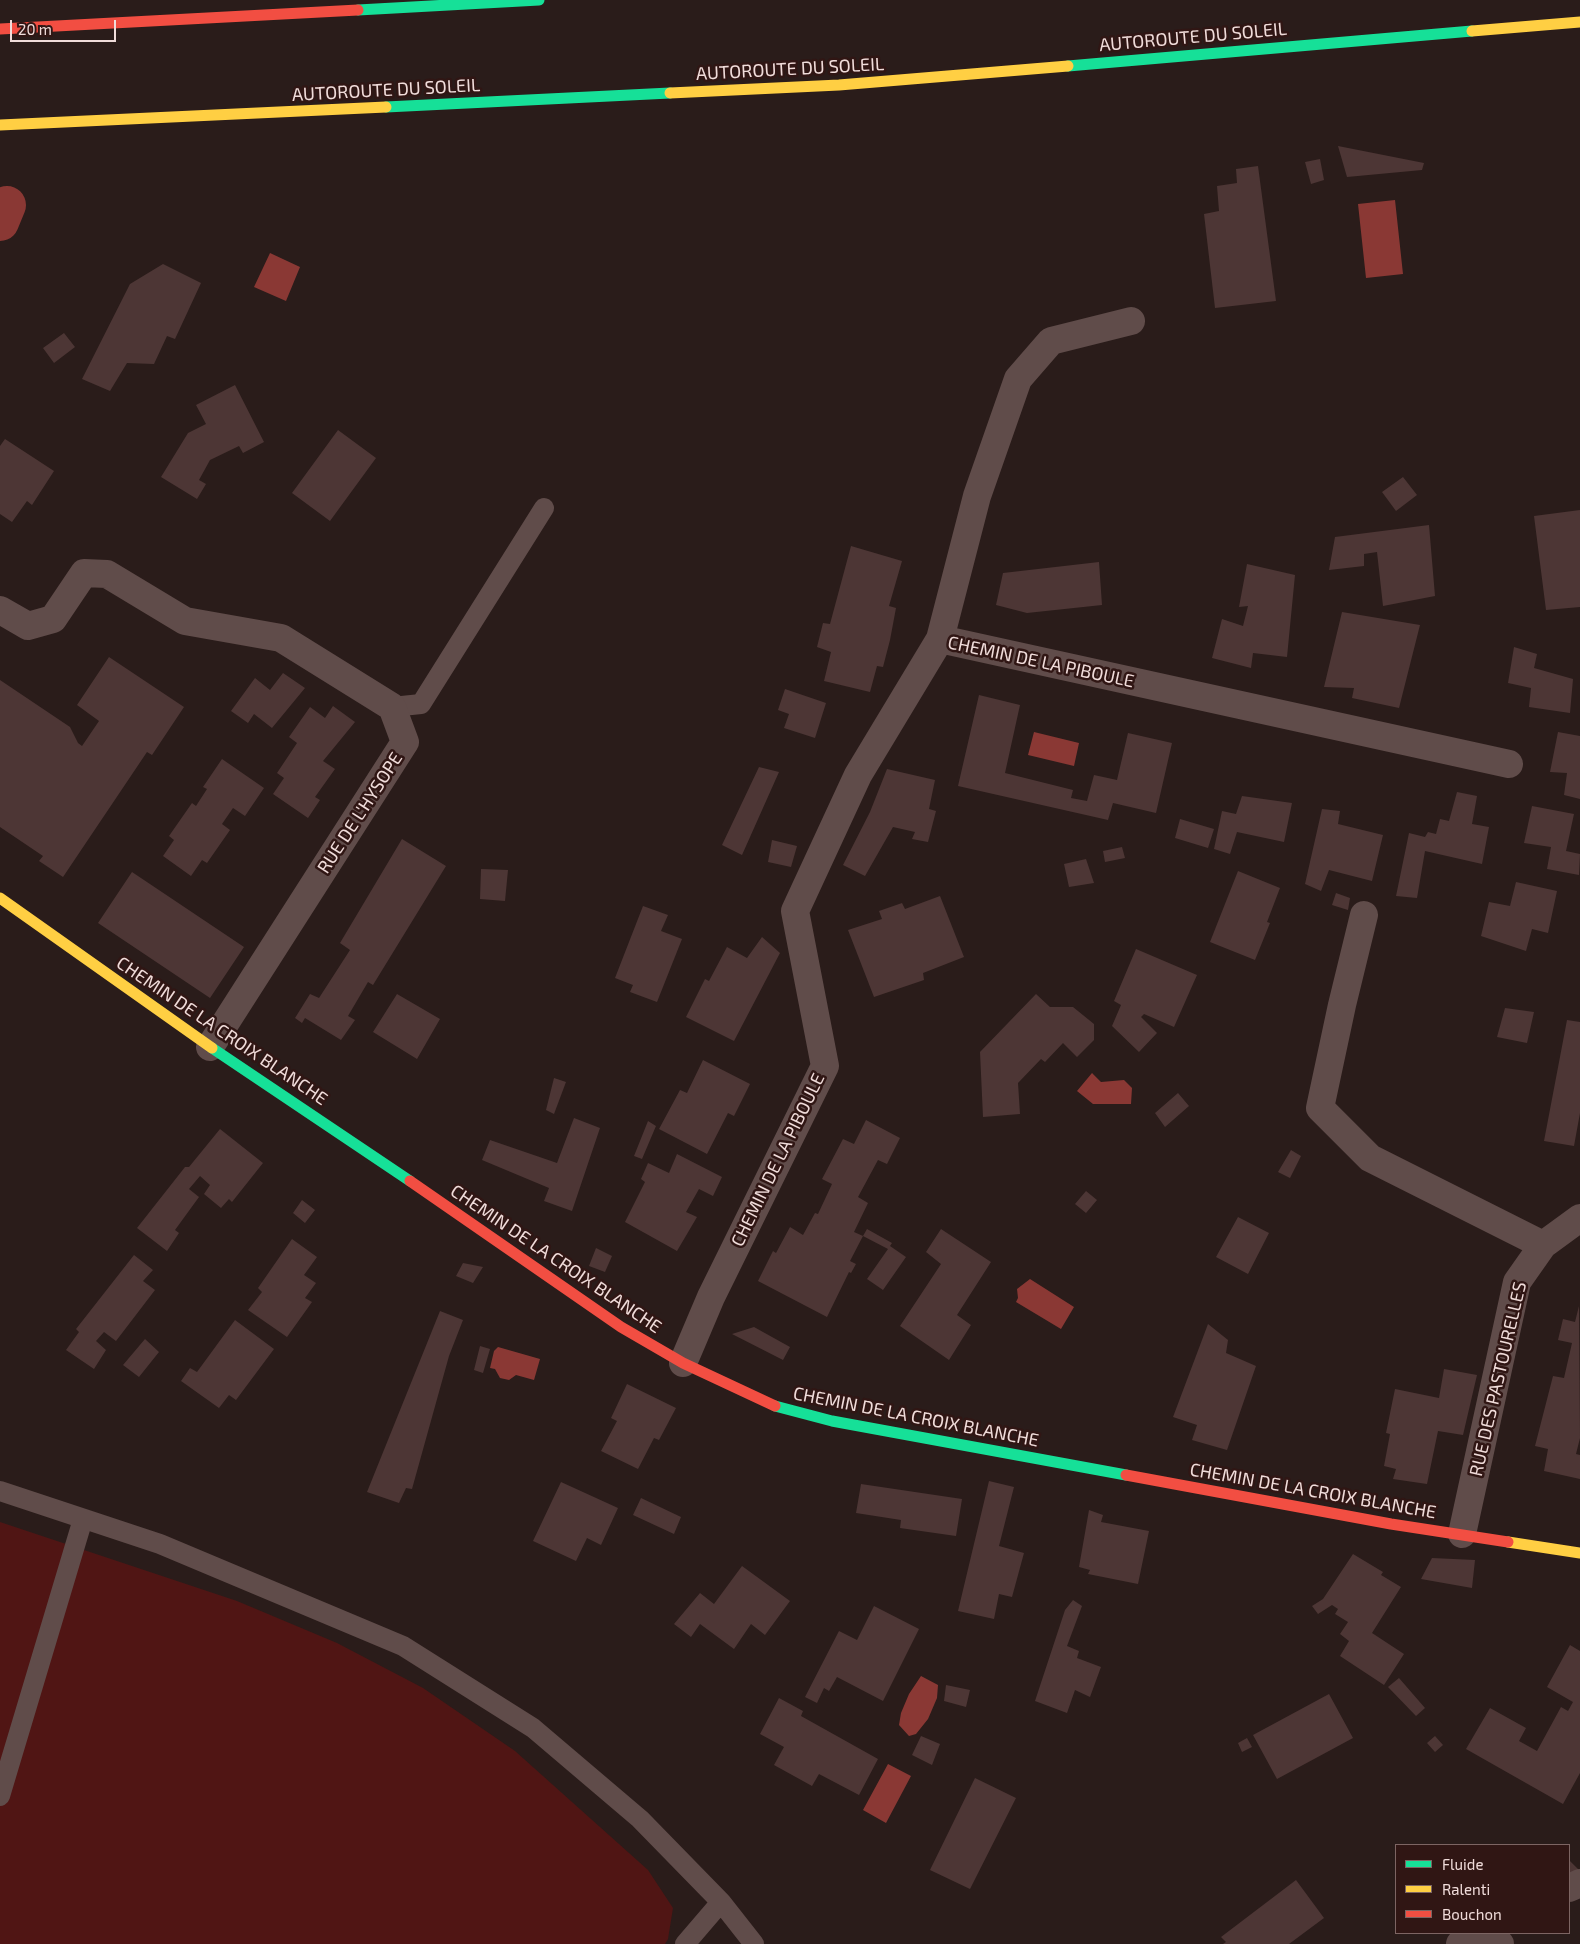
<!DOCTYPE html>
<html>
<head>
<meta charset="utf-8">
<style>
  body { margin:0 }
  #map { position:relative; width:1580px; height:1944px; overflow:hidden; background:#2a1c1a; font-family:"Exo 2",sans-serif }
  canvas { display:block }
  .legend { position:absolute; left:1395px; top:1844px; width:175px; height:90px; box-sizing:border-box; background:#301614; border:1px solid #7d6563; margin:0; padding:6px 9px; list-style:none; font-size:15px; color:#f0dcda }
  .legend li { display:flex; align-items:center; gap:10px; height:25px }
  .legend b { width:25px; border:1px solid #7d6563 }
  .scale { position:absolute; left:10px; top:20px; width:106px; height:22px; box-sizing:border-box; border:2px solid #f0dcda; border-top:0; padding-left:6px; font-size:15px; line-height:18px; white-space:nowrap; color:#f0dcda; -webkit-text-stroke:4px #301614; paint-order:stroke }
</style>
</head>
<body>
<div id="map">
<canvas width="1580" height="1944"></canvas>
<ul class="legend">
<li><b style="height:6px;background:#16e098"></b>Fluide</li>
<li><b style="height:6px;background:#ffcf43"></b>Ralenti</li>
<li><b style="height:6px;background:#f24e42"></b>Bouchon</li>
</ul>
<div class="scale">20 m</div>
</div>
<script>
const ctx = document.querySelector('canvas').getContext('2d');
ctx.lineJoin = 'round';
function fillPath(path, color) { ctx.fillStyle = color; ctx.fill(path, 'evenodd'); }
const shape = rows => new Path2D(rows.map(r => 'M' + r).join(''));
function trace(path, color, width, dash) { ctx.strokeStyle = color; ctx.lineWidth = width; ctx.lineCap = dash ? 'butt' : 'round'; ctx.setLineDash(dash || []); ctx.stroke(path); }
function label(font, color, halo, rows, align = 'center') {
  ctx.font = font + ' "Exo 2",sans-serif'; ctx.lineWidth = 5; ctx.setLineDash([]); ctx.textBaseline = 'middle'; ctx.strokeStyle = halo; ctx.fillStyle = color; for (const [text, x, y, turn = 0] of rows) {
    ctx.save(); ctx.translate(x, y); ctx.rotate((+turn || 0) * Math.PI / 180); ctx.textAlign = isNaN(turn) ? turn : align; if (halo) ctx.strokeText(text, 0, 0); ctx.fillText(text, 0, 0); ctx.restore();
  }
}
const green = shape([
  [0,1522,237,1601,337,1643,423,1688,515,1751,648,1870,673,1908,668,1939,665,1944,0,1944]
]);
const water = shape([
  [1395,200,1403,274,1366,278,1358,204],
  [270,253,300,267,286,301,254,287],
  [1034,732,1079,743,1074,766,1028,755],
  [1092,1073,1101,1082,1124,1080,1132,1088,1131,1104,1093,1104,1077,1091],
  [1030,1279,1074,1307,1061,1329,1016,1302,1018,1298,1017,1289],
  [498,1347,540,1359,534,1380,516,1375,509,1380,500,1378,495,1369,490,1368,494,1351],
  [921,1676,938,1685,937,1698,928,1719,916,1734,909,1736,899,1725,901,1713,909,1694],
  [888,1764,911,1776,886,1823,863,1810]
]);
const canal = shape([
  [0,222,7,205]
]);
const building = shape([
  [1338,146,1424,163,1422,170,1347,177],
  [1320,159,1324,180,1311,184,1305,162],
  [1258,166,1276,301,1215,308,1204,214,1219,211,1217,186,1237,183,1236,169],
  [163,264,201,283,175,339,167,336,154,364,127,363,110,391,82,379,130,284],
  [64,333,75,347,54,363,43,348],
  [235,385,264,442,243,453,239,446,210,460,199,480,206,484,197,499,161,477,188,433,206,424,196,405],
  [338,430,376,458,330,521,292,493],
  [5,439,54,471,32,505,27,501,12,522,0,514,0,446],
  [1403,477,1417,495,1396,511,1382,492],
  [1580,510,1580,607,1546,610,1534,516],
  [1429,525,1435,596,1383,606,1377,552,1364,554,1364,566,1329,570,1335,537],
  [851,546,902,561,889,606,896,608,890,640,883,667,877,666,870,692,824,681,831,652,817,647,823,623,830,624],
  [1099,562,1102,605,1027,613,996,605,1003,573],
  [1247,564,1295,575,1287,657,1253,653,1251,668,1212,658,1222,619,1243,626,1248,606,1239,607],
  [1342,612,1420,625,1399,708,1352,698,1354,688,1324,687],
  [1514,647,1537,654,1534,668,1573,679,1570,713,1529,707,1531,688,1508,683],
  [109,657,184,707,152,755,147,752,63,877,39,861,43,856,0,827,0,680,70,727,78,743,82,746,99,721,77,705],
  [283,673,305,688,272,728,254,714,248,723,231,711,255,678,270,690],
  [785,689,826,703,815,738,784,728,789,714,778,710],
  [979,695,1020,705,1005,773,1073,790,1071,798,1087,801,1094,775,1117,780,1128,733,1172,743,1156,813,1113,803,1108,820,958,786],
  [333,706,355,722,323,761,335,769,315,797,320,800,308,818,273,794,284,778,277,773,297,743,289,737,310,707,325,718],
  [1558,732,1580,736,1580,799,1564,795,1567,773,1550,772],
  [222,759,264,788,245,816,233,808,222,824,230,830,207,863,202,860,191,876,163,856,174,840,169,836,192,803,196,806,207,789,203,787],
  [759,767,779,772,742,855,722,845],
  [887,769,935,780,929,809,936,811,928,842,912,839,915,832,893,827,865,876,843,865,870,812],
  [1457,792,1477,796,1472,824,1489,827,1482,864,1425,851,1417,898,1396,896,1409,833,1425,837,1428,832,1436,834,1440,819,1449,821],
  [1242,796,1292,803,1284,842,1237,832,1230,854,1214,849,1222,811,1236,814],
  [1532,806,1574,814,1566,851,1580,854,1579,875,1547,869,1551,847,1524,843],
  [1322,809,1340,811,1338,824,1383,835,1372,881,1329,870,1321,891,1305,884],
  [1180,819,1214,829,1208,848,1175,838],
  [402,839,446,866,373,985,368,982,348,1016,355,1020,341,1040,305,1018,302,1023,295,1018,310,994,319,998,350,950,340,943],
  [772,840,797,846,791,867,768,862],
  [1122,847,1125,858,1105,862,1103,851],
  [1086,859,1094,883,1069,887,1064,864],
  [481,869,508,870,505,901,480,899],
  [1238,871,1280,888,1267,922,1270,923,1255,960,1210,942],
  [132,872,244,947,210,998,98,923],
  [1516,882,1557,891,1548,933,1532,929,1526,951,1481,936,1489,902,1510,906],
  [1336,893,1350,898,1348,910,1332,905],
  [940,896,964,957,923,973,924,980,874,997,848,930,882,919,879,911,902,903,905,909],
  [643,906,668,915,661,931,682,939,657,1002,630,992,633,985,615,978],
  [762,937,780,953,734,1041,686,1017,705,979,709,981,727,947,747,958],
  [1136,949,1197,975,1174,1027,1144,1014,1141,1017,1157,1033,1139,1052,1112,1026,1121,1005,1114,1001],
  [397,994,440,1019,417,1059,373,1032],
  [1036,994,1050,1007,1073,1007,1094,1024,1094,1040,1077,1057,1063,1043,1045,1062,1041,1059,1018,1083,1020,1114,983,1117,980,1052],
  [1505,1008,1534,1012,1527,1043,1497,1037],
  [1567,1020,1580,1022,1580,1113,1574,1146,1544,1141],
  [703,1060,750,1084,734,1116,728,1113,707,1154,659,1129,680,1090,687,1093],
  [554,1078,566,1082,554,1114,546,1110],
  [1178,1093,1189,1106,1165,1127,1155,1113],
  [574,1118,600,1128,572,1211,544,1201,549,1188,482,1160,490,1140,557,1163],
  [866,1120,900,1138,887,1164,878,1160,858,1197,868,1203,854,1232,863,1236,850,1261,856,1264,851,1273,849,1272,827,1317,758,1281,773,1251,776,1253,790,1227,803,1235,815,1213,818,1214,832,1184,822,1179,843,1139,854,1144],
  [648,1121,656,1126,642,1159,634,1156],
  [220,1129,263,1163,232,1202,229,1199,221,1208,204,1194,210,1185,200,1176,189,1189,199,1197,175,1230,179,1233,167,1251,137,1228,185,1167,189,1167],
  [1291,1150,1301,1156,1290,1178,1278,1172],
  [677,1154,722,1177,713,1196,699,1189,686,1212,697,1217,677,1251,625,1222,645,1182,641,1179,648,1163,669,1173],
  [1086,1191,1097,1200,1086,1213,1075,1204],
  [302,1200,315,1210,305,1223,293,1213],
  [1238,1217,1269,1233,1248,1274,1216,1257],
  [867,1229,892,1243,890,1246,906,1257,883,1290,867,1279,888,1249,863,1236],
  [941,1229,991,1262,957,1315,971,1325,949,1360,900,1326,941,1264,926,1252],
  [292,1239,317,1257,304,1275,316,1283,305,1298,312,1302,287,1337,248,1310,262,1292,258,1288],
  [596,1248,612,1256,605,1272,589,1266],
  [134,1255,153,1270,143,1281,155,1290,116,1341,104,1332,96,1341,106,1350,94,1369,66,1350,79,1332,76,1329],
  [463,1263,483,1267,473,1283,456,1276],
  [1579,1306,1580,1438,1576,1454,1580,1455,1580,1479,1544,1471,1548,1449,1535,1446,1553,1376,1564,1378,1572,1343,1558,1340,1563,1319,1575,1322],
  [440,1311,463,1320,449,1356,412,1489,406,1488,399,1503,367,1492],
  [235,1320,274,1349,236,1400,229,1395,219,1408,181,1381,190,1368,197,1372],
  [1208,1324,1228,1340,1226,1353,1256,1366,1227,1450,1192,1440,1197,1425,1173,1417],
  [754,1327,790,1347,783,1360,732,1334],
  [145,1339,159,1352,139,1377,123,1365],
  [480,1346,490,1349,483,1373,474,1370],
  [1444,1369,1477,1375,1463,1435,1438,1431,1427,1484,1393,1479,1396,1469,1384,1466,1390,1434,1386,1433,1395,1389,1439,1398],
  [627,1384,676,1408,659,1440,654,1438,638,1469,601,1451,617,1421,611,1418],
  [989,1481,1014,1487,999,1546,1024,1553,1012,1597,999,1594,994,1619,958,1611],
  [561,1482,618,1508,601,1545,587,1538,576,1561,533,1541],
  [861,1484,962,1499,956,1536,900,1528,901,1520,856,1513],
  [641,1498,681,1517,674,1534,633,1515],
  [1089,1510,1103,1515,1101,1522,1149,1531,1138,1584,1088,1574,1090,1570,1079,1567],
  [1353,1554,1383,1572,1381,1575,1401,1587,1372,1633,1404,1654,1384,1685,1340,1656,1349,1641,1340,1634,1348,1622,1335,1614,1338,1609,1332,1605,1318,1614,1312,1606,1323,1599],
  [1432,1558,1475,1560,1472,1588,1421,1579],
  [742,1566,790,1601,765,1635,751,1624,734,1649,700,1624,691,1637,674,1624,700,1593,714,1604],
  [1073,1600,1082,1606,1067,1646,1079,1651,1077,1658,1101,1667,1090,1697,1075,1690,1067,1713,1035,1701,1065,1610],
  [874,1606,919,1629,883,1701,837,1677,829,1691,824,1688,817,1703,805,1697,839,1631,857,1640],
  [1570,1645,1580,1651,1580,1773,1563,1804,1466,1749,1490,1708,1526,1728,1519,1741,1537,1751,1561,1707,1568,1711,1573,1702,1547,1687],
  [1399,1678,1425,1708,1416,1716,1388,1687],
  [946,1685,970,1690,966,1707,944,1701],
  [1329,1694,1353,1738,1277,1779,1253,1735],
  [779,1698,803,1711,801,1716,878,1759,859,1795,819,1774,812,1786,774,1765,784,1747,760,1734],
  [921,1736,940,1744,932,1765,912,1755],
  [1435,1736,1443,1745,1435,1752,1427,1743],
  [1247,1738,1252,1747,1242,1752,1238,1743],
  [975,1778,1016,1798,970,1889,930,1870],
  [1569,1860,1580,1871,1569,1881],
  [1296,1880,1324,1918,1289,1944,1223,1944,1226,1942,1221,1937]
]);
const lane = shape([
  [392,707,421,704,544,508],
  [0,1491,160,1544,403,1646,533,1728,640,1819,721,1902,754,1944],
  [0,1796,83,1519],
  [685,1944,721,1902]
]);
const street = shape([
  [0,610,28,626,53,619,84,573,107,574,185,621,281,638,392,707,405,742,210,1047],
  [940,639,977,496,1018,379,1051,341,1131,321],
  [1364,915,1342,1005,1320,1108,1370,1158,1543,1245],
  [683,1363,711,1297,825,1066,795,911,858,775,940,639,1509,764],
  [1462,1534,1517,1282,1543,1245,1580,1218],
  [1569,1888,1580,1883],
  [1489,1933,1500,1944],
  [1460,1944,1475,1933]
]);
const fast = shape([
  [358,10,539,0],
  [1068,66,1472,31],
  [386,107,670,93],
  [212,1048,410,1181],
  [775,1406,832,1421,1126,1475]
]);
const slow = shape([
  [1472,31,1580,22],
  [670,93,839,85,1068,66],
  [0,125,386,107],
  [0,898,212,1048],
  [1508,1542,1580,1553]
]);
const jam = shape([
  [0,29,358,10],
  [410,1181,621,1327,683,1363,775,1406],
  [1126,1475,1391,1524,1508,1542]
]);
const streetNames = [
  ["AUTOROUTE DU SOLEIL",1193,37,-5],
  ["AUTOROUTE DU SOLEIL",790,69,-3],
  ["AUTOROUTE DU SOLEIL",386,90,-3],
  ["CHEMIN DE LA PIBOULE",1041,662,12],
  ["RUE DE L'HYSOPE",360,813,-57],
  ["CHEMIN DE LA CROIX BLANCHE",222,1031,34],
  ["CHEMIN DE LA PIBOULE",778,1160,-64],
  ["CHEMIN DE LA CROIX BLANCHE",556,1259,34],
  ["RUE DES PASTOURELLES",1498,1379,-77],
  ["CHEMIN DE LA CROIX BLANCHE",916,1417,11],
  ["CHEMIN DE LA CROIX BLANCHE",1313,1491,10]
];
fillPath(green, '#501514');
fillPath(water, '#8a3834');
trace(canal, '#8a3834', 38);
fillPath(building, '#4d3635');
trace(lane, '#604c4a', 20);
trace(street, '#604c4a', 28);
trace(fast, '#16e098', 11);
trace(slow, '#ffcf43', 11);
trace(jam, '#f24e42', 11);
label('18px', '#f0dcda', '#301614', streetNames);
</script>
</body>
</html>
